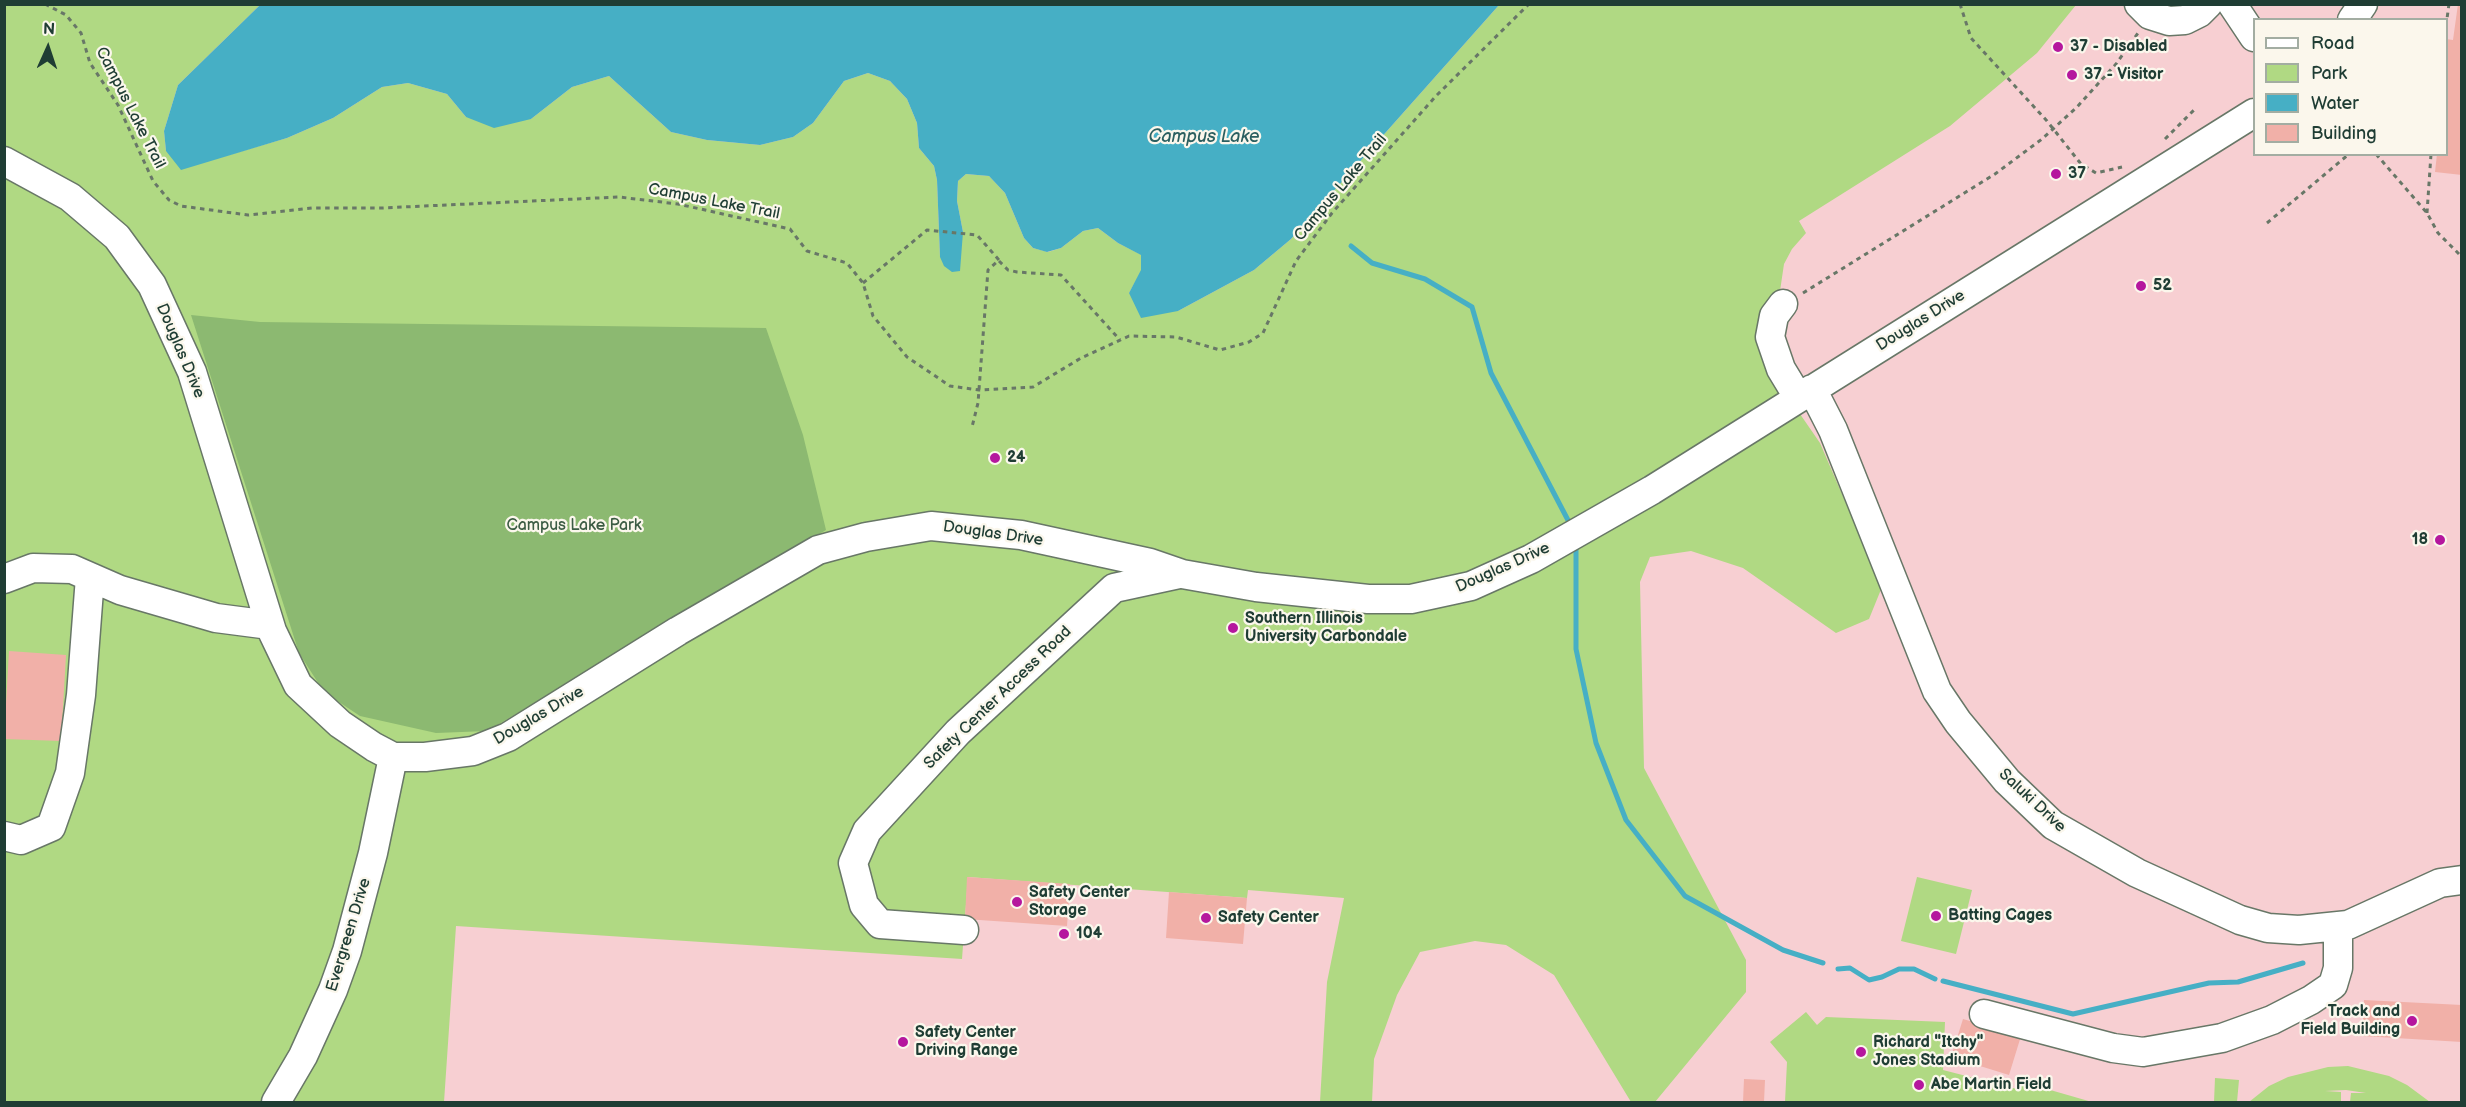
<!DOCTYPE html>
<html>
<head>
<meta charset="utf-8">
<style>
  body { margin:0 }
  #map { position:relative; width:2466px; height:1107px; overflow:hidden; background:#f1e3c7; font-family:"Balsamiq Sans",sans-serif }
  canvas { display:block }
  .frame { position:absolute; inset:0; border:6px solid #1f3d34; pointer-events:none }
  .legend { position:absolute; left:2253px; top:18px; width:195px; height:138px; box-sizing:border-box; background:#fbf7ec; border:2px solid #a3ada2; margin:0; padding:8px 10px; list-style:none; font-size:18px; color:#1f3d34 }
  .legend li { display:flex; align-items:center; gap:12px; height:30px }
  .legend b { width:30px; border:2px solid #a3ada2 }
  .north { position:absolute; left:18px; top:18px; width:60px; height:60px; -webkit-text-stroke:4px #fbf7ec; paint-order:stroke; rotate:3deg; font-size:16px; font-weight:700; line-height:24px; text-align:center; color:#1f3d34 }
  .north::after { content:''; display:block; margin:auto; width:21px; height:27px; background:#1f3d34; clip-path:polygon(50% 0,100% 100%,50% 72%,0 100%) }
</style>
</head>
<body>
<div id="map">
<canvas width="2466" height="1107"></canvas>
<div class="frame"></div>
<ul class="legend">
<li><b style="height:8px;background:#fff"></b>Road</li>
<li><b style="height:16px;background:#b0d983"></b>Park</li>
<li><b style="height:16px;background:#46afc5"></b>Water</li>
<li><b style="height:16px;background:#f1b0a8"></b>Building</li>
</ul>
<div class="north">N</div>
</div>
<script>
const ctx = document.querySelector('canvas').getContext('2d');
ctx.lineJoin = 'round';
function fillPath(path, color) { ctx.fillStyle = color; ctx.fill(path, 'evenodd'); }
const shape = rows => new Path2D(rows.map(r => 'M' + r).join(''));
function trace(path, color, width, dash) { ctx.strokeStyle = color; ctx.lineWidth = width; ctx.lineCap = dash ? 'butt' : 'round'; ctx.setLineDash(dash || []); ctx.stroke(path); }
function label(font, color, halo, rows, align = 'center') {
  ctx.font = font + ' "Balsamiq Sans",sans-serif'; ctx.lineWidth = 4.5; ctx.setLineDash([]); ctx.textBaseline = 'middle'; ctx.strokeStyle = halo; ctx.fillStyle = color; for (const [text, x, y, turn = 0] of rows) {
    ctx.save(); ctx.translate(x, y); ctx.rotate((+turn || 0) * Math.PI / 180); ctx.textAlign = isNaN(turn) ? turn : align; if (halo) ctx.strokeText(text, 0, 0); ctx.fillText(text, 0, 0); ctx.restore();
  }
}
const built = shape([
  [5,5,2461,5,2461,1102,5,1102],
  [2254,20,2446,20,2446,154,2254,154]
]);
const green = shape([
  [5,5,260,5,178,85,164,131,166,151,208,161,287,138,333,118,382,87,408,83,447,94,466,117,531,119,572,87,609,76,671,132,707,140,760,145,793,137,813,123,844,81,868,73,890,81,907,99,917,123,919,148,934,166,937,180,940,257,963,232,957,201,958,181,966,174,989,176,1005,193,1024,238,1033,248,1048,252,1061,248,1083,231,1098,228,1118,243,1142,255,1142,270,1129,293,1178,311,1254,270,1291,239,1499,5,2076,5,2037,53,1950,126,1799,221,1806,233,1792,249,1784,264,1780,291,1780,385,1820,443,1882,587,1869,619,1836,633,1743,568,1691,551,1650,557,1640,582,1644,768,1746,960,1746,992,1655,1102,1631,1102,1554,975,1506,945,1475,941,1420,952,1397,995,1374,1059,1372,1102,1320,1102,1327,982,1344,898,1248,890,1247,898,968,877,962,959,456,926,444,1102,5,1102],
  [1917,877,1972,890,1956,954,1901,941],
  [1806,1012,1817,1025,1826,1017,1945,1022,1943,1070,2017,1089,2019,1081,2092,1102,1785,1102,1787,1062,1770,1042],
  [2348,1066,2389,1076,2407,1085,2430,1102,2350,1102,2351,1093,2366,1093,2346,1090,2325,1091,2341,1092,2341,1102,2249,1102,2269,1086,2288,1077,2328,1067],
  [2215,1078,2239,1080,2237,1102,2214,1102]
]);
const forest = shape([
  [191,315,260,322,766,328,803,435,826,530,487,731,436,733,360,716,324,692,299,653]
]);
const water = shape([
  [260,5,260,4,1499,5,1291,239,1254,270,1178,311,1141,318,1129,293,1141,270,1141,255,1118,243,1098,228,1083,231,1061,248,1047,252,1033,248,1024,238,1005,193,989,176,966,174,958,181,957,201,963,232,960,271,952,272,944,266,940,257,937,180,934,166,919,148,917,123,907,99,890,81,868,73,844,81,813,123,793,137,760,145,707,140,671,132,609,76,572,87,531,119,494,128,466,117,447,94,408,83,382,87,333,118,287,138,181,170,166,151,164,131,178,85]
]);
const stream = shape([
  [1351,246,1372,263,1425,279,1472,307,1491,373,1570,524],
  [1576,547,1576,649,1596,743,1626,820,1685,896,1783,950,1823,963],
  [1838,969,1850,968,1869,980,1882,977,1899,969,1914,969,1935,979],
  [1943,981,2073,1014,2209,983,2238,982,2303,963]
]);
const building = shape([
  [2458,4,2462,4,2462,175,2435,172,2437,154,2446,154,2446,39,2453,40],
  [9,651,66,655,61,741,4,739],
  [967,877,1070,884,1067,926,965,919],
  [1169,892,1247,898,1243,944,1166,938],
  [2364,1000,2462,1005,2462,1042,2362,1036],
  [1963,1019,2021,1036,2009,1075,1951,1057],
  [1744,1079,1765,1080,1764,1102,1743,1102]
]);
const path = shape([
  [45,4,66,15,81,33,90,63,118,105,153,181,169,200,181,206,248,215,312,208,381,208,619,197,678,204,790,229,807,251,847,263,863,283,873,316,907,357,950,386,979,390,1033,387,1081,358,1129,336,1176,337,1220,350,1249,342,1263,333,1296,261,1332,213,1436,96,1529,4],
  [1960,4,1971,38,2047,121,2081,164,2096,173,2122,167],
  [2446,26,2449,4],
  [2165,139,2195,109],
  [2376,154,2427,213,2438,233,2462,257],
  [2427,213,2431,154],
  [2267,223,2349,154],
  [999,261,1008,270,1017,272,1061,275,1120,340],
  [863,283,927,230,977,235,999,260,988,270,978,403,972,427],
  [1803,293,1995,174,2042,139,2077,107,2116,64,2138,33]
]);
const minor = shape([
  [2139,4,2150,15,2169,21,2185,20,2199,13,2208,4],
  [2232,4,2254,37],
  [2352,20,2363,4],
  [4,161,70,197,117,237,152,285,192,372,272,631,298,685,340,724,374,747,393,757,425,757,473,751,508,737,678,631,818,550,866,537,931,526,1021,535,1150,563,1182,574,1256,587,1368,599,1411,599,1471,586,1531,559,1652,490,2254,113],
  [1783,304,1774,316,1770,337,1781,369,1798,397],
  [1812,389,1833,430,1937,691,1958,722,2007,781,2053,825,2137,873,2240,920,2268,928,2299,930,2348,925,2440,883,2462,880],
  [4,579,33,568,72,569,120,590,216,618,270,625],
  [4,836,21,840,51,827,70,773,81,695,90,577],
  [964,930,880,924,864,905,853,863,867,831,958,732,1114,588,1179,574],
  [1984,1014,2113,1048,2143,1052,2222,1038,2272,1020,2311,1000,2333,985,2338,968,2338,927],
  [276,1102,303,1056,333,990,347,951,373,853,393,757]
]);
const markers = [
  [2058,47,6,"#b5179e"],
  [2072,75,6,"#b5179e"],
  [2056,174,6,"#b5179e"],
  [2141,286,6,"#b5179e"],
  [995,458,6,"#b5179e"],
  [2440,540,6,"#b5179e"],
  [1233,628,6,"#b5179e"],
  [1017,902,6,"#b5179e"],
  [1936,916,6,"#b5179e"],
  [1206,918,6,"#b5179e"],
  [1064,934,6,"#b5179e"],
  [2412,1021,6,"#b5179e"],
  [903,1042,6,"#b5179e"],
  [1861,1052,6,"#b5179e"],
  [1919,1085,6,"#b5179e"]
];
const poiNames = [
  ["37 - Disabled",2070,47],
  ["37 - Visitor",2084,75],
  ["37",2068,174],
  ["52",2153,286],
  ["24",1007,458],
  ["18",2428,540,"right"],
  ["Southern Illinois",1245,619],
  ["University Carbondale",1245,637],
  ["Safety Center",1029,893],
  ["Storage",1029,911],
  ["Batting Cages",1948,916],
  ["Safety Center",1218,918],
  ["104",1076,934],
  ["Track and",2400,1012,"right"],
  ["Field Building",2400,1030,"right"],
  ["Safety Center",915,1033],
  ["Driving Range",915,1051],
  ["Richard \"Itchy\"",1873,1043],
  ["Jones Stadium",1873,1061],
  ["Abe Martin Field",1931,1085]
];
const streetNames = [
  ["Campus Lake Trail",130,108,63],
  ["Campus Lake Trail",1341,188,-50],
  ["Campus Lake Trail",714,202,11],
  ["Douglas Drive",1921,321,-32],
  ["Douglas Drive",180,351,67],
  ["Douglas Drive",993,534,8],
  ["Douglas Drive",1503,568,-24],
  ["Safety Center Access Road",998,698,-44],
  ["Douglas Drive",539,716,-30],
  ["Saluki Drive",2032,801,43],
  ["Evergreen Drive",349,935,-73]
];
const parkNames = [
  ["Campus Lake Park",574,526]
];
const waterNames = [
  ["Campus Lake",1204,137]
];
fillPath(built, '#f7cfd2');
fillPath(green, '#b0d983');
fillPath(forest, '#8cb971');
fillPath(water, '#46afc5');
trace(stream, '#46afc5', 5);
fillPath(building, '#f1b0a8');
trace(minor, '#687767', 31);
trace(path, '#687767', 3, [4.5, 4.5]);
trace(minor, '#fff', 28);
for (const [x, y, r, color] of markers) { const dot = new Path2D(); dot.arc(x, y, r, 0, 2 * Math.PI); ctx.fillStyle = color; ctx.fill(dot); trace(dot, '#fbf7ec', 2); }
label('bold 16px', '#1f3d34', '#fbf7ec', poiNames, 'left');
label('16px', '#1f3d34', '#fbf7ec', streetNames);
label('16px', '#3c5c44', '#fbf7ec', parkNames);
label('italic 18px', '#2b5f60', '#fbf7ec', waterNames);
</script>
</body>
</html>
